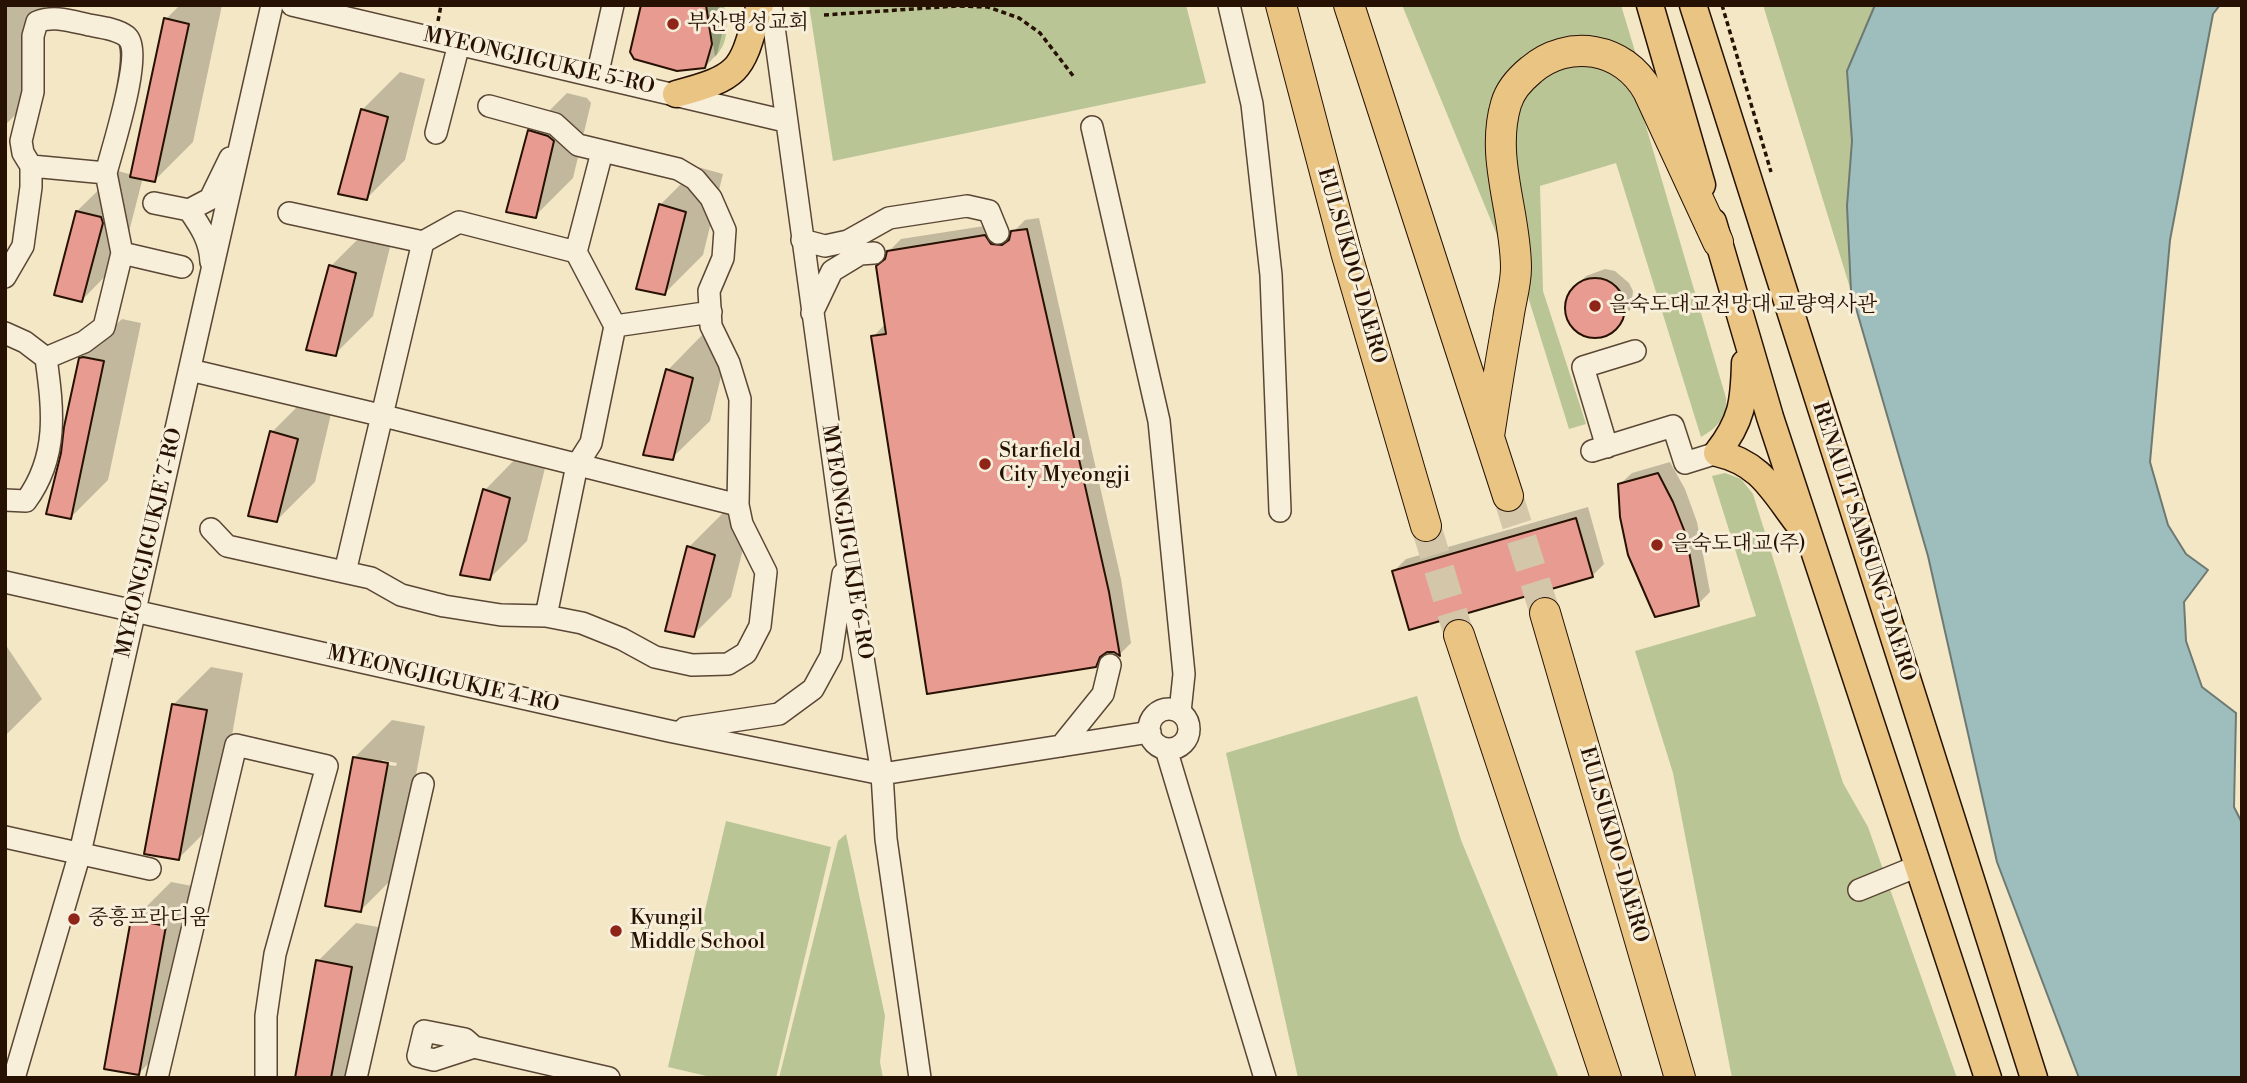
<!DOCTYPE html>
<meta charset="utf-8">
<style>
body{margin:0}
#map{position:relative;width:2247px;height:1083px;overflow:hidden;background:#f3e7c6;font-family:"Libre Bodoni",serif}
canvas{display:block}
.frame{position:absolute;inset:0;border:7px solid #271103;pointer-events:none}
</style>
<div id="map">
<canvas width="2247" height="1083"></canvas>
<div class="frame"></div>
</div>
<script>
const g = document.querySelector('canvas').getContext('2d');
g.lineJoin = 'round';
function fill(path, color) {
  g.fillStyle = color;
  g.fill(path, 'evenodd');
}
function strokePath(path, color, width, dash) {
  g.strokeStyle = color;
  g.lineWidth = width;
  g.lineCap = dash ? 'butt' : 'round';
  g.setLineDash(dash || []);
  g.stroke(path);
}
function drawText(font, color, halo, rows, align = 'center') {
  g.font = font + ' "Libre Bodoni","Noto Serif KR",serif';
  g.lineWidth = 6;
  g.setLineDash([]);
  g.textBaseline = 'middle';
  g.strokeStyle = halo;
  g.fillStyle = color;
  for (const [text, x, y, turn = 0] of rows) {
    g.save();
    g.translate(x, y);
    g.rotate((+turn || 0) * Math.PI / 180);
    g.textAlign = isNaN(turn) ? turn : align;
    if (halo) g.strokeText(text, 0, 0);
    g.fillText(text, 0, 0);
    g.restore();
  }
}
fill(new Path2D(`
 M707,5H724C727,25 730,41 715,57Z
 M809,5H1186L1206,83L833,161Z
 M1402,5H1621L1640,68L1626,57L1519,71L1499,240Z
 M1763,5H1875L1847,71L1852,141L1847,206L1851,291Z
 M1586,58L1633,83L1645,123L1726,398C1727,418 1717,428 1701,437L1616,163L1540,186L1543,291L1586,424L1569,429L1529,300L1519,244L1508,142L1528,82Z
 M1725,473L1741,479L1753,494L1843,783L1868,827L1957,1078H1732L1673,773L1635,651L1756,616L1712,476Z
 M1417,696L1461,840L1559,1078H1298L1226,753Z
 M726,821L831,847L776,1078H715L668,1067Z
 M846,834L885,1016L880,1062L883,1078H779L838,841Z`), '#bac596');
const water = new Path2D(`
 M1875,5H2220L2213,14L2170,240L2150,462L2168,525L2186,554L2208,570L2184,602L2186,641L2202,687L2236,713L2234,807L2242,823V1078H2079L1997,862L1928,556L1851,291L1847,206L1852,141L1847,71Z`);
fill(water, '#9ebebe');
strokePath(water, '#6e7973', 2);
fill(new Path2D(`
 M5,5H46L25,106L5,125Z
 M180,5H222L193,142L155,180L141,177L142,181L122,259L82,300L77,211L118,171L133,175L166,19Z
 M643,5H719L723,30L717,54L705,67Z
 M400,72L425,79L405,160L367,198L362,110Z
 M567,93L587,98L591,103L573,178L535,216L529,131Z
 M698,167L723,174L703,255L665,293L660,205Z
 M1039,218L1121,579L1131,643L1120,654L1109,651L1095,665L873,337L885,324L888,252L901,239L997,224L1003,232L1012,233L1025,220Z
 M369,228L393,235L373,316L335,354L331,266Z
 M1605,269L1615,271L1629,283L1633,291L1631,309L1609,332L1592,337L1583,334L1576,330L1566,312V303L1570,293L1586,276Z
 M122,319L141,323L108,480L70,518L63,453L80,359Z
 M705,332L730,340L710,421L672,458L668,370Z
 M310,394L334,401L315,482L277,520L272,432Z
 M522,452L547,460L527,541L489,579L485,490Z
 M1670,462L1685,489L1697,522L1710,592L1698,604L1656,615L1641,585L1625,535L1619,485L1632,473Z
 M1588,507L1604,564L1592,576L1394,571L1406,559Z
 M727,509L751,517L731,597L693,635L689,547Z
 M5,644L42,699L5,736Z
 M211,667L243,673L217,820L179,858L173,705Z
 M392,720L425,726L398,873L360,911L354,758ZM382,760L397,763L396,766L382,764Z
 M171,882L203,888L177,1035L139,1073L133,920Z
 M356,923L389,929L361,1078H297L318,961Z`), '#0003');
const building = new Path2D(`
 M641,5H706L712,44L705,68L677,71L634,59L630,52Z
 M164,18L189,24L155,182L130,177Z
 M361,109L388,117L367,200L338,194Z
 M528,130L548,136L554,141L536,218L506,212Z
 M659,204L686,212L665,295L636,289Z
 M76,211L101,217L103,223L82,302L54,295Z
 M1027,229L1109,592L1120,656L1114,652H1107L1100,657L1096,667L927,694L871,336L886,334L876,266L885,259L887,251L985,235L991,244L1002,245L1009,240L1011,231Z
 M329,265L356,273L336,356L306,350Z
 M1565 308a30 30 0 1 1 60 0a30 30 0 1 1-60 0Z
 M83,357L104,361L71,519L46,514L61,453L64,427L79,358Z
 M666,369L693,378L673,460L643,455Z
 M270,431L298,439L277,522L248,516Z
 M1658,473L1673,502L1686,535L1699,606L1655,617L1628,555L1620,517L1618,484Z
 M483,489L510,498L490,580L460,575Z
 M1576,518L1593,577L1409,630L1392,571Z
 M687,546L715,555L694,637L665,631Z
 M172,704L207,710L179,860L144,854Z
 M353,757L388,763L361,912L325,906Z
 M131,919L166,926L139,1075L104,1069Z
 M316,960L352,967L331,1078H295Z`);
fill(building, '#e79b91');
strokePath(building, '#271103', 2);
strokePath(new Path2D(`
 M1508,496L1545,613
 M1426,526L1459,635`), '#d4c7a9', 30, [30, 15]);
const minor = new Path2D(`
 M292,5L785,121
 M771,5L846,554L882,774L886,839L920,1078
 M1229,5L1252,104L1271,275L1280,511
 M597,76L613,5
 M1092,127L1159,421L1184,674L1180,712
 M436,133L459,44
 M154,203L189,210L210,199L230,158
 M189,210C201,227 210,241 211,262
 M289,213L423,242L459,222L576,252L615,326L591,443L577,465L546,616
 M802,240L825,246L848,241L889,218L967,206L989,211L998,233
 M576,252L602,152
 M122,253L182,267
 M5,277L23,246L31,187V166L23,153L21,141L33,92V36L37,22C54,15 71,21 89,25C100,27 117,29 126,36C145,50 112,149 106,173L31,166
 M812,313L832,271L860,254L874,253
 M615,326L711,312
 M5,333L25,342L46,358C53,409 59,456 26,501L5,500
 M46,358L84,342L104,327L122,253L106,173
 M190,370L384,416L738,505
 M1607,447L1583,367L1635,351
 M1592,451L1673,426L1685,463L1717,453
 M211,529L227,546L371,578L401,595L444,606L501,615L546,616L582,623L622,639L655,657L692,665L728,664L746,653L760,626L766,572L742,524L738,505L740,399L729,363L711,326L709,291L723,258L725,230L711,198L695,179L678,169L578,145L555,124L489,106
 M345,572L423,242
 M5,582L669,731L882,774L1150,732
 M1149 729a20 20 0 1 1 40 0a20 20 0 1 1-40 0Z
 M685,728L779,714L813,689L831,656L843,574
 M1061,746L1103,694L1110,665
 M1166,749L1265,1078
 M5,837L150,869
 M1859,890L1918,866
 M474,1047L465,1039L424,1031L418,1056L434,1060L474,1047L609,1078
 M14,1078L80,853L272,5
 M157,1078L236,745L327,766L275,954L266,1016V1078
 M356,1078L423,784`);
const major = new Path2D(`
 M1650,5L1702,185
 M1693,5L2034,1078
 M676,94C744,76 741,70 760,5
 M1713,222L1770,417L1988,1078
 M1745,363C1744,402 1742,421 1717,453C1760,463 1772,489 1797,522`);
const highway = new Path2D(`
 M1281,5L1346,252L1426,526
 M1349,5L1508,496
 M1489,436C1495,397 1501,359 1508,320C1510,303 1516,285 1516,268C1516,213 1490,158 1506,104C1510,90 1520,79 1531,70C1568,38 1624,47 1648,91L1718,242
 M1545,613L1680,1078
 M1459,635L1606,1078`);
strokePath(minor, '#5a4634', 24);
strokePath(major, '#271103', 29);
strokePath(highway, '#271103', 32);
strokePath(new Path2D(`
 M1722,5L1771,172
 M824,15L957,6L988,7L1019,18L1040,33L1074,77
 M438,21L441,5`), '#271103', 3.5, [5, 3.5]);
strokePath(minor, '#f7efda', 21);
strokePath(major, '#eac483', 26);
strokePath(highway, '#eac483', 30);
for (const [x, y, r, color] of [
 [673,24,7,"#8f2418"],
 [1595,306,7,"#8f2418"],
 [985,464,7,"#8f2418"],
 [1657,545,7,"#8f2418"],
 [74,919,7,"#8f2418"],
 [616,931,7,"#8f2418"]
]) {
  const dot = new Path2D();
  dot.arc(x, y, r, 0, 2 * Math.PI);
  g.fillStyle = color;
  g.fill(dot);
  strokePath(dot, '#f7efda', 2.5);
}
drawText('21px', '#271103', '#f7efda', [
 ["부산명성교회",687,24],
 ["을숙도대교전망대 교량역사관",1609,306],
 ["Starfield",999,452],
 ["City Myeongji",999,476],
 ["을숙도대교(주)",1671,545],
 ["중흥프라디움",88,919],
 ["Kyungil",630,919],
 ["Middle School",630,943]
], 'left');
drawText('21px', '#271103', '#f7efda', [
 ["MYEONGJIGUKJE 5-RO",539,62,13],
 ["EULSUKDO-DAERO",1351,266,74],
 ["MYEONGJIGUKJE 6-RO",846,542,81],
 ["RENAULT SAMSUNG-DAERO",1863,542,72],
 ["MYEONGJIGUKJE 7-RO",150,543,-77],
 ["MYEONGJIGUKJE 4-RO",443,680,13],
 ["EULSUKDO-DAERO",1613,845,74]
]);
</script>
